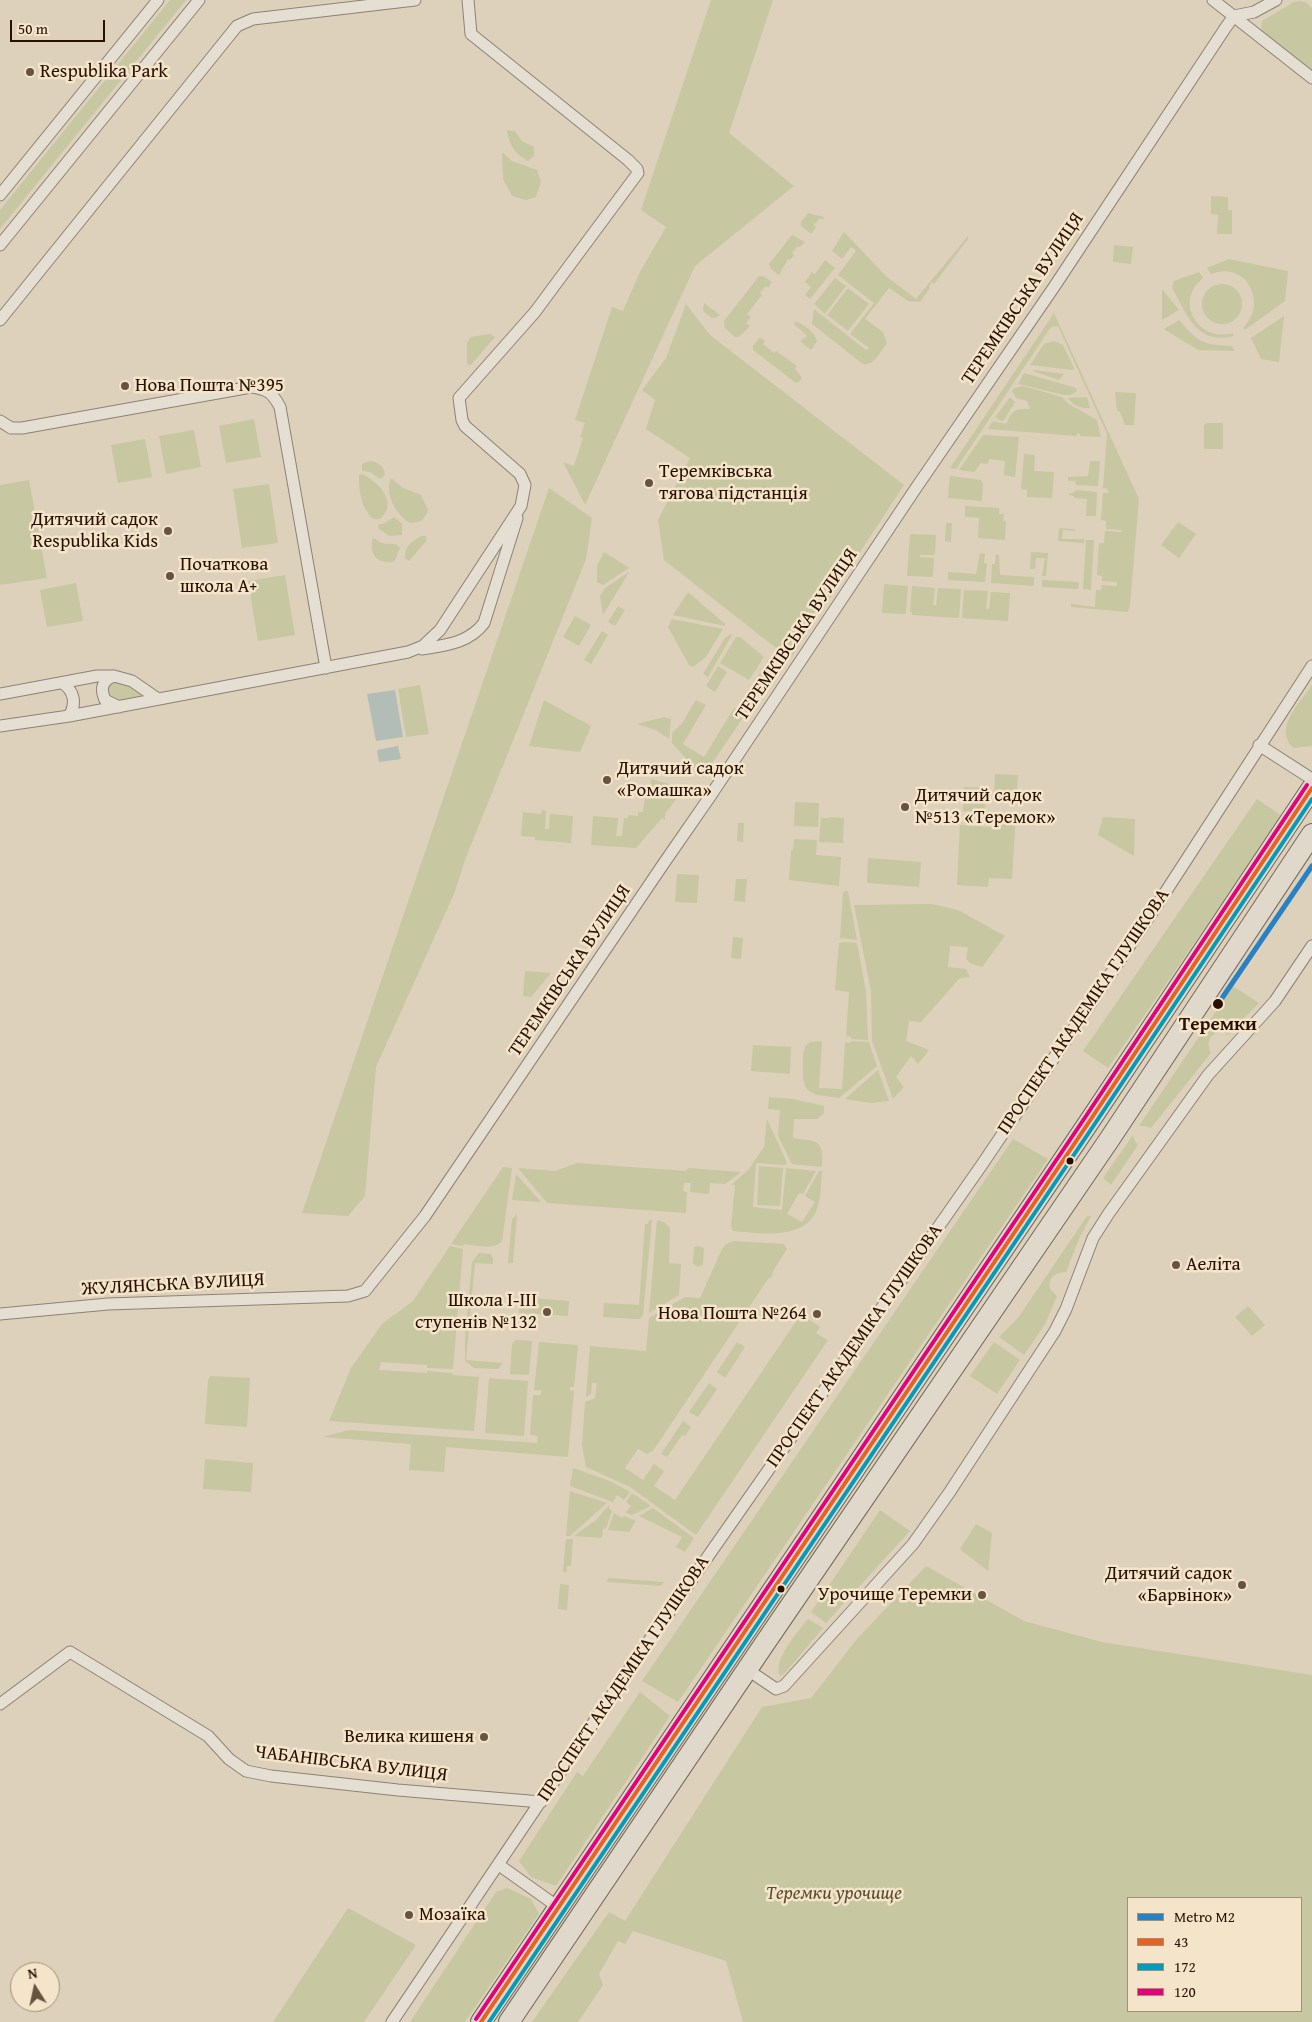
<!DOCTYPE html>
<meta charset="utf-8">
<style>
body{margin:0}
#map{position:relative;width:1312px;height:2022px;overflow:hidden;background:#ded1bb;font-family:"Gentium Book Plus",serif}
canvas{display:block}
.legend{position:absolute;left:1127px;top:1897px;width:175px;height:115px;box-sizing:border-box;background:#f3e4ca;border:1px solid #a28f79;margin:0;padding:6px 9px;list-style:none;font-size:15px;color:#290f00}
.legend li{display:flex;align-items:center;gap:10px;height:25px}
.legend b{width:25px;border:1px solid #a28f79}
.north{position:absolute;left:10px;top:1962px;width:50px;height:50px;box-sizing:border-box;background:#f3e4ca;border:1px solid #a28f79;border-radius:50%;rotate:350deg;font-size:14px;font-weight:700;line-height:20px;text-align:center;color:#290f00}
.north::after{content:'';display:block;margin:auto;width:18px;height:22px;background:#685341;clip-path:polygon(50% 0,100% 100%,50% 72%,0 100%)}
.scale{position:absolute;left:10px;top:20px;width:95px;height:22px;box-sizing:border-box;border:2px solid #290f00;border-top:0;padding-left:6px;font-size:15px;line-height:18px;white-space:nowrap;color:#290f00;-webkit-text-stroke:4px #f3e4ca;paint-order:stroke}
</style>
<div id="map">
<canvas width="1312" height="2022"></canvas>
<ul class="legend">
<li><b style="height:6px;background:#2782c5"></b>Metro M2</li>
<li><b style="height:6px;background:#e86120"></b>43</li>
<li><b style="height:6px;background:#049ab9"></b>172</li>
<li><b style="height:6px;background:#e5007d"></b>120</li>
</ul>
<div class="north">N</div>
<div class="scale">50 m</div>
</div>
<script>
const g = document.querySelector('canvas').getContext('2d');
g.lineJoin = 'round';
function fill(path, color) {
  g.fillStyle = color;
  g.fill(path, 'evenodd');
}
function strokePath(path, color, width, dash) {
  g.strokeStyle = color;
  g.lineWidth = width;
  g.lineCap = dash ? 'butt' : 'round';
  g.setLineDash(dash || []);
  g.stroke(path);
}
function drawText(font, color, halo, rows, align = 'center') {
  g.font = font + ' "Gentium Book Plus",serif';
  g.lineWidth = 5;
  g.setLineDash([]);
  g.textBaseline = 'middle';
  g.strokeStyle = halo;
  g.fillStyle = color;
  for (const [text, x, y, turn = 0] of rows) {
    g.save();
    g.translate(x, y);
    g.rotate((+turn || 0) * Math.PI / 180);
    g.textAlign = isNaN(turn) ? turn : align;
    if (halo) g.strokeText(text, 0, 0);
    g.fillText(text, 0, 0);
    g.restore();
  }
}
fill(new Path2D(`
 M170,0H186L0,229V210Z
 M711,0H773L729,133L794,186L695,266L585,505L563,462L574,466L583,438L580,437L585,423L575,420L612,307L623,311L640,272L666,227L641,210Z
 M1300,1L1307,3L1312,8V73L1261,31L1262,21L1294,2Z
 M507,130L515,131L522,141L534,147V156L528,161C514,153 509,145 507,130Z
 M502,152L512,161L537,170L541,182L536,197L526,200L512,196L503,179Z
 M1211,196L1228,197V210H1232V234H1217L1218,215L1211,214Z
 M808,213L824,217L823,220L820,218L814,225L816,227L811,234L801,226V222Z
 M844,232L886,276L916,299L968,236V239L934,284L932,282L929,287L930,288L920,302L908,301L889,288L865,319L883,332L887,343C881,351 874,366 863,364L812,324L814,309L866,350L869,348L850,334L874,303L838,275L856,251L851,247L842,259L832,251Z
 M792,235L805,242L800,247L798,246L792,253L794,255L790,260L788,259L779,275L771,269L769,264Z
 M1114,245L1133,247L1131,264L1113,262Z
 M1229,259L1288,271L1285,301L1245,330L1243,328C1269,303 1246,260 1211,274L1207,268Z
 M825,260L835,268L810,299L805,295L811,287L805,282L812,272L815,274Z
 M1199,272L1203,278C1173,302 1199,343 1233,333L1234,336C1196,345 1188,316 1172,288L1174,281Z
 M759,276H763L772,282L768,288L766,286L760,293L762,295L747,314L751,317L746,323L750,326L739,337H735L725,328L724,321Z
 M835,278L846,286L825,314L814,304Z
 M1202 304a20 20 0 1 1 40 0a20 20 0 1 1-40 0Z
 M848,288L869,304L848,331L827,315Z
 M1162,289L1179,310L1162,320Z
 M704,303L720,315L715,318H712L703,311Z
 M686,304L710,335L904,485L790,659L664,560L658,520L690,458L646,429L655,400L642,390L666,358Z
 M1054,313L1139,499L1130,605L1128,612L1071,607V604L1095,607L1096,590H1101L1102,585L1117,586V582L1102,581V576L1097,575L1099,543H1104L1105,531L1121,532L1122,530L1106,529V521L1101,520L1103,493H1108V489L1103,488L1107,434L1058,326L1051,327L956,469L950,468Z
 M1284,316L1279,362L1261,359L1251,338Z
 M1179,320C1198,342 1203,345 1231,346L1235,351L1198,350L1164,329Z
 M795,322C804,323 815,333 817,341L811,350L800,341L807,336L794,324Z
 M490,334L495,337L470,366L467,363V343L471,337Z
 M760,337L765,341L763,344L774,353L776,351L797,366L795,369L802,378L800,381L796,383L753,350V346Z
 M1054,341L1063,345L1074,368L1073,370L1030,365L1044,344Z
 M1034,370L1064,374L1059,380L1033,371Z
 M1024,373L1076,388L1077,391L1071,395H1064L1018,384Z
 M1023,386L1062,397L1069,404L1097,420L1101,437L1080,436V434L1077,433V436L988,429L993,421L1006,424C1014,409 1013,409 1030,409L1027,401L1016,398L1012,391L1014,388Z
 M1115,392L1136,393L1134,425H1125L1120,412L1117,411Z
 M1010,397L1015,402L1004,420L1001,421L995,417Z
 M1087,397L1090,408C1082,409 1072,405 1068,398Z
 M254,419L261,457L226,463L219,426Z
 M1207,423H1223V449H1204V425Z
 M194,430L201,467L166,474L159,436Z
 M983,435L1019,437L1015,477L1004,475L1005,461L989,459L988,464L981,463L974,472L959,470Z
 M145,439L152,477L118,483L111,445Z
 M1024,454L1035,455L1034,471L1054,472L1052,498L1027,497V490L1021,489Z
 M370,461C378,462 385,466 385,475L380,479L370,472L362,471V464Z
 M1090,461H1100L1098,486L1076,485L1075,481H1068V477L1088,476Z
 M362,474C379,482 399,503 380,519H373C362,509 359,493 359,479V475Z
 M950,476L981,480L983,484L982,501L948,498Z
 M391,478L403,488L421,495L428,510C425,519 420,523 410,523C396,515 384,493 391,478Z
 M29,480L47,578L0,585V485Z
 M269,484L278,543L242,548L233,489Z
 M549,488L592,518L586,559L465,860L454,894L376,1067L365,1196L348,1216L302,1213Z
 M1076,490L1097,492L1096,516H1086L1087,499L1074,498V496L1069,495V493H1073Z
 M965,506L999,508V514H1004L1003,521H1006L1005,540L978,538L979,518L965,517Z
 M394,517L402,524V535L389,536L378,528L379,524H383Z
 M1178,522L1196,534L1179,558L1161,545Z
 M946,523H952L951,542L945,541Z
 M1059,528L1075,529V531L1063,530L1062,539H1084V543L1058,541Z
 M910,534L936,535L935,555H920V557L934,558L933,577L907,576Z
 M421,536H426L427,540L409,561L405,558C405,546 411,542 421,536Z
 M373,538C376,539 378,540 380,542C388,547 394,540 400,548L394,562C378,564 368,555 373,538Z
 M1086,540H1094L1091,590L1083,589Z
 M604,552L629,568L603,585L597,582V566Z
 M1031,552L1048,553L1046,576H1042L1045,558H1036L1035,569H1030Z
 M980,553L985,554L984,563L987,564L985,582L948,580V572L976,574Z
 M996,554L999,555L1000,575L1034,577V586L991,583L992,564H995Z
 M629,572L603,615L600,596L605,588Z
 M285,575L295,635L258,641L248,581Z
 M1042,580L1079,582L1078,589L1042,587Z
 M76,583L83,621L47,627L40,590Z
 M884,584L908,586L906,611L905,614L882,613Z
 M912,586L935,588L933,605H936L938,588L961,589L959,618L912,615V612H910Z
 M964,590L988,591L986,609H989L991,592L1010,593L1008,621L962,618Z
 M688,592L725,624V626L673,615Z
 M618,606L625,610L615,626L608,622Z
 M575,616L591,625L579,646L563,637Z
 M672,619L723,629L705,658L693,667L689,665L668,627Z
 M602,631L608,635L591,664L584,660Z
 M733,633L708,677L703,674L725,638Z
 M736,637H740L764,657L749,680L720,663Z
 M768,660L775,670L703,777L672,743V733L680,725H681L696,700L706,705L683,744L704,757L734,708L737,709Z
 M718,666L727,672L715,692L706,686Z
 M117,680L123,681L145,695C133,697 119,703 108,697L106,687Z
 M420,685L429,734L406,737L398,689Z
 M1312,685V746L1293,748C1273,728 1300,703 1312,685Z
 M544,700L591,726L580,752L529,746Z
 M664,717L671,719L669,739L656,730L637,724Z
 M995,774L1018,775L1016,800L994,798Z
 M651,779L684,788L665,814V820L662,818L636,848L591,845L593,816L618,818L616,836H622L624,818H628V815L638,816V812H643L645,796L641,795V790H650Z
 M964,787L986,788L985,812L963,811Z
 M1257,799L1282,816L1108,1068L1083,1051Z
 M795,802L819,803L818,827L794,826Z
 M542,810L546,811L545,829H549L550,814L573,816L571,843L535,840V837L521,836L523,812L541,814Z
 M993,813L1016,814L1012,879L989,878L988,887L957,885L960,825L992,827Z
 M830,817L844,818L843,843L819,842L821,818H830Z
 M1103,817L1135,819L1134,856L1098,835Z
 M738,823H744L743,842L737,841Z
 M794,839L817,840L816,855L841,857L839,886L789,880L791,851L793,850Z
 M868,858L921,862L919,887L867,883Z
 M677,874L699,875L697,903L675,902Z
 M736,879H747L745,902L734,901Z
 M848,891L857,940L840,938L843,892Z
 M932,904L958,910L1005,936L982,967L970,963L966,959L968,947L950,946L948,967L966,969L970,977L960,978L921,1022L909,1021L906,1041L929,1050L918,1064L911,1056L896,1077L904,1087L893,1099L872,1041L871,991L854,905Z
 M733,937L743,938L741,959L731,958Z
 M844,942L857,943L866,992L868,1040L851,1039V1037L846,1036L849,992L835,990L839,943Z
 M525,971L551,973L531,997L523,996Z
 M1233,986L1259,1003L1228,1035L1222,1031C1209,1034 1206,1042 1211,1053L1151,1128L1144,1126H1139Z
 M822,1041L819,1088L842,1089L845,1042L850,1043L851,1041L869,1042L877,1066L839,1098C811,1094 801,1096 803,1064C803,1055 802,1048 810,1042Z
 M753,1045L791,1047L790,1074L751,1071Z
 M878,1070L889,1101L871,1103L845,1099Z
 M769,1097L793,1099L824,1106V1113L817,1119H794L793,1138C818,1142 824,1139 822,1167L792,1164L778,1136L780,1110L768,1109Z
 M767,1119L787,1163L785,1165L756,1163L753,1207L782,1210L786,1168L816,1171L803,1194L799,1193L787,1214L802,1222L815,1202L805,1196L819,1171H822C821,1182 821,1195 818,1206C808,1242 759,1233 733,1231L731,1226L735,1185H731L749,1169L764,1147Z
 M1133,1135L1134,1140L1138,1145L1111,1185L1103,1178Z
 M1013,1139L1048,1159L678,1702L642,1681Z
 M577,1163L686,1171L688,1168L741,1172L725,1184L710,1183L709,1194L690,1192L691,1183H684L683,1191L687,1192L686,1213L547,1203L518,1168L555,1171Z
 M759,1166L783,1168L780,1206L757,1205Z
 M503,1167L512,1168L502,1241C494,1251 475,1245 464,1244L463,1246L451,1244Z
 M516,1174L541,1202L512,1200Z
 M517,1214L513,1263H508L512,1219Z
 M1087,1216H1091L1079,1239L1066,1272C1055,1272 1048,1278 1050,1289L1057,1296L1045,1324L1024,1355L999,1337L1018,1318Z
 M649,1220H652L643,1315L640,1319H635L603,1317L604,1303L639,1305L645,1224H648Z
 M657,1220L664,1222L670,1228L669,1263L681,1264L679,1295L649,1313Z
 M734,1241L784,1244L787,1249L773,1271L772,1276L768,1279L653,1451L647,1454L638,1449L625,1468L643,1480L654,1464L664,1471L654,1486L675,1500L801,1314L820,1327L816,1333L828,1340L696,1535L630,1487L586,1467L582,1445L585,1402L595,1398L597,1383H592L591,1394L586,1397L590,1346L646,1351L649,1318L685,1297L700,1298L722,1249L726,1244Z
 M450,1246L463,1249L453,1369L427,1368V1365L381,1362L379,1370L427,1373V1371L452,1373L453,1375L479,1377L474,1431L329,1421L351,1368L382,1324L413,1301Z
 M698,1246L704,1248L703,1265L698,1267L693,1264L694,1247Z
 M479,1253L491,1254L493,1259V1264L475,1263L466,1360L503,1363L498,1369L474,1368L465,1361V1337L472,1262Z
 M520,1297L569,1301L568,1316L519,1313Z
 M1248,1306L1265,1325L1252,1336L1235,1317Z
 M516,1340L532,1341L529,1375L510,1374L512,1344Z
 M539,1342L578,1345L574,1387H570V1390L574,1391L568,1457L446,1447L444,1472L409,1470L411,1444L323,1437L349,1430L537,1443L538,1436L530,1435L533,1395H541V1390H534Z
 M737,1342L745,1347L725,1378L717,1372Z
 M994,1342L1020,1360L997,1394L970,1376Z
 M210,1376L250,1378L247,1427L205,1424L208,1380Z
 M489,1378L528,1381L524,1436L485,1433Z
 M709,1383L717,1389L698,1417L689,1412Z
 M683,1421L691,1427L685,1436L682,1435L667,1457L661,1454Z
 M205,1459L253,1463L251,1492L203,1489Z
 M573,1468L610,1481L630,1492L624,1500L617,1495L613,1502L570,1486Z
 M570,1491L607,1503L570,1536H566Z
 M632,1493L651,1506L632,1515L626,1513L631,1506L626,1502Z
 M609,1505V1508L612,1511L606,1528L603,1529L602,1538L574,1536L596,1520Z
 M653,1508L694,1538L685,1552L676,1547L682,1537L639,1516Z
 M880,1510L910,1531L826,1623L811,1612Z
 M614,1513L622,1518L624,1516L636,1521L629,1532L608,1530Z
 M976,1524L992,1533L988,1571L960,1549Z
 M566,1539H573L571,1566H567V1572H563Z
 M926,1566L1024,1621L1102,1642L1312,1675V2022H743L726,1961L633,1931L625,1944L618,1941L599,1974L603,1985L578,2022H532L609,1912L625,1921L762,1707L811,1698L857,1639ZM1301,1898V2011H1128V1898Z
 M608,1578L664,1582L661,1586L607,1582Z
 M560,1584L569,1585L567,1610L558,1609Z
 M808,1619L823,1628L784,1674L780,1676C772,1660 798,1632 808,1619Z
 M640,1692L670,1716L556,1886L531,1877L519,1861L577,1772L583,1776Z
 M507,1888L531,1899L539,1914L465,2022H410L496,1892Z
 M348,1908L416,1945L364,2022H273Z`), '#c7c7a1');
fill(new Path2D(`
 M395,690L403,737L376,741L367,694Z
 M398,746L401,759L379,762L377,750Z`), '#b2bdb8');
const street = new Path2D(`
 M1213,0L1312,78
 M0,195L158,0
 M0,245L199,0
 M0,320L237,26L253,19L415,0
 M0,421L11,428H22L251,387C267,389 272,392 280,407L326,668
 M422,649C446,645 469,643 484,623L517,518
 M114,676C102,680 100,689 105,700L119,707
 M62,683C74,690 77,704 69,716
 M0,694L97,676H114L132,681L158,699
 M0,726L69,716L408,652L423,646L440,630L521,506L525,485L520,474L465,426L462,420L459,398L535,312L638,173L637,169L628,160L471,34L468,0
 M1259,745L1312,779
 M0,1314L108,1304L348,1296L365,1291L425,1216L664,863L709,798L916,488L1054,287L1226,27L1234,16L1254,12L1276,0
 M748,1670L776,1689L784,1686L913,1544L949,1493L1055,1331L1066,1309L1093,1238L1109,1213L1208,1075L1275,1001L1312,946
 M0,1704L70,1652L208,1736L229,1759L246,1771L271,1776L398,1790L541,1802
 M499,1865L558,1907
 M392,2022L639,1655L981,1166L1159,902L1312,666`);
const highway = new Path2D(`
 M481,2022L1087,1125L1312,788
 M509,2022L765,1643L1109,1140L1312,834`);
strokePath(street, '#8d8274', 13);
strokePath(highway, '#73685b', 22);
strokePath(street, '#e5ded3', 11);
strokePath(highway, '#e0d8cb', 20);
strokePath(new Path2D(`
 M481,2022L1087,1125L1312,788`), '#e86120', 4);
strokePath(new Path2D(`
 M489,2022L1092,1128L1312,799`), '#049ab9', 4);
strokePath(new Path2D(`
 M476,2019L1082,1122L1307,785`), '#e5007d', 4);
strokePath(new Path2D(`
 M1218,1004L1312,866`), '#2782c5', 5);
for (const [x, y, r, color] of [
 [30,72,5,"#685341"],
 [125,386,5,"#685341"],
 [649,483,5,"#685341"],
 [168,531,5,"#685341"],
 [170,576,5,"#685341"],
 [607,780,5,"#685341"],
 [905,807,5,"#685341"],
 [1218,1004,6,"#290f00"],
 [1070,1161,4.5,"#290f00"],
 [1176,1265,5,"#685341"],
 [547,1312,5,"#685341"],
 [817,1314,5,"#685341"],
 [1242,1585,5,"#685341"],
 [781,1589,4.5,"#290f00"],
 [982,1595,5,"#685341"],
 [484,1737,5,"#685341"],
 [409,1915,5,"#685341"]
]) {
  const dot = new Path2D();
  dot.arc(x, y, r, 0, 2 * Math.PI);
  g.fillStyle = color;
  g.fill(dot);
  strokePath(dot, '#f3e4ca', 2);
}
drawText('19px', '#290f00', '#f3e4ca', [
 ["Respublika Park",40,72],
 ["Нова Пошта №395",135,386],
 ["Теремківська",659,472],
 ["тягова підстанція",659,494],
 ["Дитячий садок",158,520,"right"],
 ["Respublika Kids",158,542,"right"],
 ["Початкова",180,565],
 ["школа А+",180,587],
 ["Дитячий садок",617,769],
 ["«Ромашка»",617,791],
 ["Дитячий садок",915,796],
 ["№513 «Теремок»",915,818],
 ["Аеліта",1186,1265],
 ["Школа І-ІІІ",537,1301,"right"],
 ["ступенів №132",537,1323,"right"],
 ["Нова Пошта №264",807,1314,"right"],
 ["Дитячий садок",1232,1574,"right"],
 ["«Барвінок»",1232,1596,"right"],
 ["Урочище Теремки",972,1595,"right"],
 ["Велика кишеня",474,1737,"right"],
 ["Мозаїка",419,1915]
], 'left');
drawText('19px', '#290f00', '#f3e4ca', [
 ["ТЕРЕМКІВСЬКА ВУЛИЦЯ",1023,299,-56],
 ["ТЕРЕМКІВСЬКА ВУЛИЦЯ",797,635,-56],
 ["ТЕРЕМКІВСЬКА ВУЛИЦЯ",570,971,-56],
 ["ПРОСПЕКТ АКАДЕМІКА ГЛУШКОВА",1084,1012,-56],
 ["ЖУЛЯНСЬКА ВУЛИЦЯ",173,1285,-3],
 ["ПРОСПЕКТ АКАДЕМІКА ГЛУШКОВА",855,1346,-55],
 ["ПРОСПЕКТ АКАДЕМІКА ГЛУШКОВА",624,1679,-56],
 ["ЧАБАНІВСЬКА ВУЛИЦЯ",351,1764,7]
]);
drawText('bold 19px', '#290f00', '#f3e4ca', [
 ["Теремки",1218,1025]
]);
drawText('italic 19px', '#5a4c31', '#f3e4ca', [
 ["Теремки урочище",834,1894]
]);
</script>
